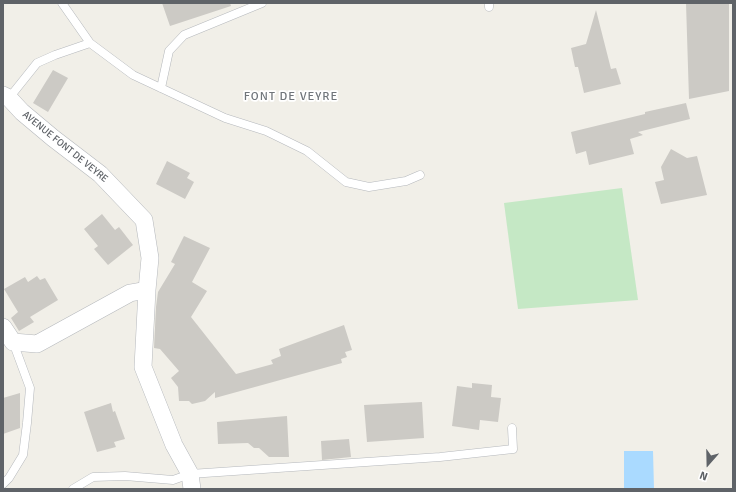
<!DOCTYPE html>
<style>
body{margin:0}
#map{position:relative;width:736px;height:492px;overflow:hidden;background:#f1efe8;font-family:Signika,sans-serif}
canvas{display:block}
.frame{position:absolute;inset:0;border:4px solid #5f6368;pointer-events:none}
.north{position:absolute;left:688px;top:444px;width:40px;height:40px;-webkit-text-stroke:3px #fff;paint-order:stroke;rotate:200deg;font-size:11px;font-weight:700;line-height:16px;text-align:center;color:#5f6368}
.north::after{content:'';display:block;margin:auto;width:14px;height:18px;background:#5f6368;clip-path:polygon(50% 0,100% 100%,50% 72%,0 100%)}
</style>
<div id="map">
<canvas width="736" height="492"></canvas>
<div class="frame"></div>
<div class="north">N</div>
</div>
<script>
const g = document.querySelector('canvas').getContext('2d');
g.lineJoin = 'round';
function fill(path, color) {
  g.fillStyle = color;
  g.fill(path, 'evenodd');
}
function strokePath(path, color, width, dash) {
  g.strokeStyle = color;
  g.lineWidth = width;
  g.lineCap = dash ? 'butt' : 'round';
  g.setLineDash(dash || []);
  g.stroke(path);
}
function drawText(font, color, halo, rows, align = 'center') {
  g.font = font + ' Signika,sans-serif';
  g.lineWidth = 3.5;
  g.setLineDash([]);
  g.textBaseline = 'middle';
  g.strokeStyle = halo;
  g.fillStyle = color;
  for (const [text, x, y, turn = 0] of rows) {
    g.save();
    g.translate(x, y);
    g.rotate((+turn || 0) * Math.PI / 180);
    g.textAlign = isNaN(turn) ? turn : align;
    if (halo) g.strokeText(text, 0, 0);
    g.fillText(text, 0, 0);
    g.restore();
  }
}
fill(new Path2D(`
 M622,188L638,300L518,309L504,203Z`), '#c5e8c5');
fill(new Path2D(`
 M624,451H653L654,489H624Z`), '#aadaff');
fill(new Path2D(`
 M162,3H230L231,6L170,26Z
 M686,3H729V91L689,99Z
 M596,10L611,69L616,68L621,84L584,93L578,67H575L571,48L586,44Z
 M53,70L68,78L48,112L33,103Z
 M686,103L690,119L638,132L643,135L630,139L634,154L589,165L586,151L576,154L571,132L645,114V112Z
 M671,149L687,158L697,156L707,195L661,204L655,182L664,180L661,167Z
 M167,161L190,173L187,178L194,182L185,199L156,184Z
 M102,214L115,230L119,227L133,245L108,265L94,249L98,246L84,229Z
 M184,236L210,248L192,282L207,291L191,317L236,374L273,364L271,360L281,356L279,349L344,325L352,350L345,352L347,357L341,359L342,363L215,398V392L205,401L192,404L189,401H179L178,387L171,378L179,371L160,349L154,348L156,307L158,292L175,264L171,262Z
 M37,276L40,280L45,278L58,300L30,317L34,322L19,331L11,318L18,312L4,289L25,277L28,282Z
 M472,383L492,385L491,397L501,398L498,422L480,420L479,430L452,426L457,386L472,388Z
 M20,393V428L3,434V398Z
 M422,402L424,438L367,442L364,405Z
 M111,403L113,412L115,411L125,439L114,442L116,447L97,452L84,412Z
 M287,416L289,457H269L259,448H254L248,443L218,444L217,422Z
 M349,439L351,457L322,460L321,441Z`), '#cccac5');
const service = new Path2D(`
 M62,3L90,43L133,75L225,118L266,131L307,151L346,182L369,187L406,181L420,175
 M489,3V7
 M161,88L169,51L184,35L262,3
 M9,98L37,63L55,55L90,43
 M3,484L9,478L23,455L27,423L30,388L13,342
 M73,489L93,477L125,476L173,480L190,474L440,457L513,449L512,428`);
const minor = new Path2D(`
 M3,95L9,98L22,112L53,138L100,174L144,220L150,258L147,290
 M3,327L13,342L37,344L130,293L147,290L143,367L174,445L190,474L192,489`);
strokePath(service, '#b5b8bc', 9);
strokePath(minor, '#b5b8bc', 18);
strokePath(service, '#fff', 8);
strokePath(minor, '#fff', 17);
drawText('10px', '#5f6368', '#fff', [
 ["AVENUE FONT DE VEYRE",65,147,39]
]);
g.letterSpacing = '1px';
drawText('12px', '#70757a', '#fff', [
 ["FONT DE VEYRE",291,97]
]);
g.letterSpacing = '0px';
</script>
